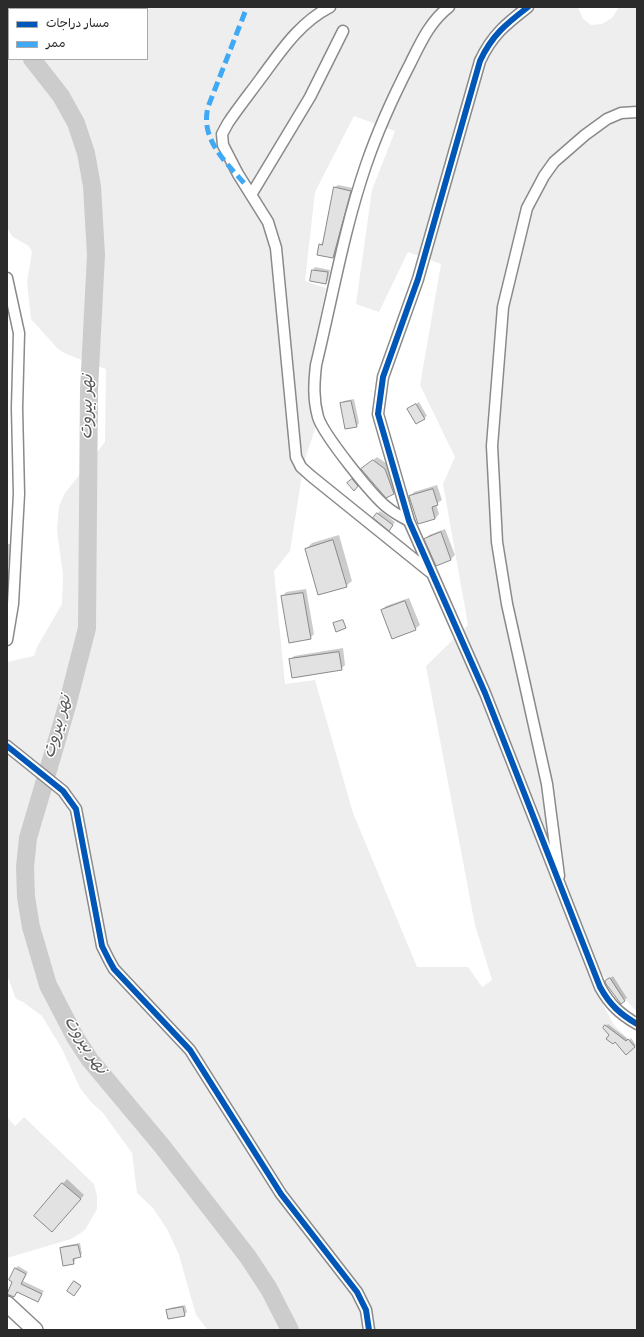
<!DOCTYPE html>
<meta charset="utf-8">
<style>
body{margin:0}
#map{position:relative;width:644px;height:1337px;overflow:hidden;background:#fff;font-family:"Indie Flower","Playpen Sans Arabic",sans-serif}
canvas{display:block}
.frame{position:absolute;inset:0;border:8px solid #2b2b2b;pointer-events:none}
.legend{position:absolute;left:8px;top:8px;width:140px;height:52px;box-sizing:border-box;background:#fff;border:1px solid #aaa;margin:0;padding:5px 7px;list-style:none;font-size:12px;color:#2b2b2b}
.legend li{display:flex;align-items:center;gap:8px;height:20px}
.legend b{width:20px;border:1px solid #aaa}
</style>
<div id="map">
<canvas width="644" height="1337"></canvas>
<div class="frame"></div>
<ul class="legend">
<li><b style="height:5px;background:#0057b8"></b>مسار دراجات</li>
<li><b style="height:5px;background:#3fa9f5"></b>ممر</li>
</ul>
</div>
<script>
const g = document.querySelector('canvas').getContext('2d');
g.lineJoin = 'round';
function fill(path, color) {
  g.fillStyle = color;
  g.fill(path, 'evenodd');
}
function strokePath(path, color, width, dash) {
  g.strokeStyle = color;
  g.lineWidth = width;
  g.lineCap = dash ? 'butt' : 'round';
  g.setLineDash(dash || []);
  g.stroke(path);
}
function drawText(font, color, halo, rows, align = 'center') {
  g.font = font + ' "Indie Flower","Playpen Sans Arabic",sans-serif';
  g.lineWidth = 3;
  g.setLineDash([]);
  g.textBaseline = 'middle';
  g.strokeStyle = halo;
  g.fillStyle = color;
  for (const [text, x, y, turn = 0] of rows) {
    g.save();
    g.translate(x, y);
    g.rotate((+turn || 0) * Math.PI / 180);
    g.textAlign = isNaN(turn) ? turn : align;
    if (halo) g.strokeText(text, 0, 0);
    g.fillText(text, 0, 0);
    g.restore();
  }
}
fill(new Path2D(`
 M7,7H578L583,19L591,25L602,24L612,18L619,7H637V1012L598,970L589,978L614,1025L637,1047V1330H208L196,1315L179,1255L167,1229L153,1208L137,1193L132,1153L103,1113L91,1102L80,1088L62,1049L42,1016L23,1002L16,999L7,975V662L34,656L37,647L62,604L63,575L57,531L59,506L65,493L105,442L106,369L66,354L58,349L31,319L27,282L32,252L29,246L13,237L7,228ZM9,9H147V59H9ZM354,116L395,131L372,190L356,304L379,312L408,252L441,264L420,385L455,457L443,484L468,625L426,666L475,925L492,980L482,987L468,967H417L353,813L315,680L285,684L274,571L290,551L304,462L320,414L309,375L326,288L305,281L315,192Z
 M7,1117L15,1126L24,1117L94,1184L97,1196V1209L85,1230L71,1239L7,1258Z`), '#eee');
fill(new Path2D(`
 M338,185L353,188L336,255L333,257L320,245L323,242L335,187Z
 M315,267L330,270L328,280L326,283L311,280L313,270Z
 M354,399L359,423L356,426L341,404L344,401Z
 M419,402L427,416L424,418L409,409Z
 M377,457L389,465L398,489L387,497L367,465Z
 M354,479L359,485L354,489L349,483Z
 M437,485L442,500L436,504L439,514L435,519L410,496L414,492Z
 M380,511L395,522L391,527L374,518Z
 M445,529L455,555L451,559L436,565L425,539L429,535Z
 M339,535L352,581L346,586L306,549L312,543Z
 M7,544H11L8,569H9L7,607Z
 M306,589L314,634L310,638L282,597L286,592Z
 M409,598L420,625L415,629L382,610L386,606Z
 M343,648L345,665L341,669L290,660L294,656Z
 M613,976L627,998L621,1003L609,979Z
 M608,1024L629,1040L631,1038L636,1045L626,1054L604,1028Z
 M67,1179L84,1195L56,1227L35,1216Z
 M80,1243L82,1254L75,1257V1261L73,1263L61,1249L63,1246Z
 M18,1266L28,1272L23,1281L44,1291L38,1300L18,1291L14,1296V1281L15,1269Z
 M75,1281L81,1285L74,1295L68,1290Z
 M185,1305L187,1312L184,1315L167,1310L170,1308Z`), '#0003');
strokePath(new Path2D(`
 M7,27L9,31
 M32,59L61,96L76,123L86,153L92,186L96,255L89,390L87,628L67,706L28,838L25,867L26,897L31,927L48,985L75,1037L90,1060L162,1146L248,1257L269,1289L290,1330`), '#ccc', 18);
const building = new Path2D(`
 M334,187L351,191L333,258L317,255L319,244L322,245Z
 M312,270L328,272L326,284L310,281Z
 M351,401L357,427L345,429L340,403Z
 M416,404L425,419L416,424L407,409Z
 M373,460L385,469L394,494L386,498L361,469Z
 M352,479L358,486L354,491L347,483Z
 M433,489L438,505L432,507L435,519L418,524L409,496Z
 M377,513L393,525L389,531L373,518Z
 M441,532L451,560L436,566L424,539Z
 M333,540L347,587L318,595L305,549Z
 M303,593L311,639L289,643L281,596Z
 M405,601L416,630L392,639L381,610Z
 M343,620L346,628L336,632L333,623Z
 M339,652L342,670L292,678L289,659Z
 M610,978L625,1001L621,1004L606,984L605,981Z
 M605,1025L626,1041L628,1039L635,1047L626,1055L615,1042L613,1044L606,1039L609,1035L603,1028Z
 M62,1183L81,1199L52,1232L34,1216Z
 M78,1245L81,1257L73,1259L74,1264L63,1266L60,1248Z
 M15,1268L26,1274L21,1284L42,1294L38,1302L17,1292L14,1297L7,1294L12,1282L9,1280Z
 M74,1281L81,1286L74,1296L67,1291Z
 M183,1307L185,1316L168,1319L166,1310Z`);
fill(building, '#e2e2e2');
strokePath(building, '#8a8a8a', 1);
const street = new Path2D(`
 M330,7C299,23 281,51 261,78C250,93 238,108 228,123L222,134L223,145L238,174L268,222L276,248L296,457L301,467L311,476L430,572
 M528,7C506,24 492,35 480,61L418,279L383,377L378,414L409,521L485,693L600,987C610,1005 620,1014 637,1024
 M251,195L310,97L343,31
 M7,278L19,333L17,408L19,494L13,604L7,640
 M409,521C402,517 394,513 388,508C373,497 323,434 318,417C313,399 314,383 316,365C332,299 344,229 366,165C378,130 393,97 410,64C420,44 430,21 449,7
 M7,746L63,791L76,809L102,946L109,960L114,969L190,1050L281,1194L357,1292L366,1310L369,1330
 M559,876L547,784L507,604L497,542L492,446L503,307L527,208L544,176L554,162L585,135L607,119L621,113L637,112`);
const secondary = new Path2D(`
 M7,1304L35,1330`);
strokePath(street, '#8a8a8a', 13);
strokePath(secondary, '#8a8a8a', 18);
strokePath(street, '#fff', 10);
strokePath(secondary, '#fff', 15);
strokePath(new Path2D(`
 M244,183C225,161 200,139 208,107L247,7`), '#3fa9f5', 5, [10, 5]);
strokePath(new Path2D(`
 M528,7C506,24 492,35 480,61L418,279L383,377L378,414L409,521L485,693L600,987C610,1005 620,1014 637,1024
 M7,746L63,791L76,809L102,946L109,960L114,969L190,1050L281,1194L357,1292L366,1310L369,1330`), '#0057b8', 6);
drawText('italic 17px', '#5c5c5c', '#fff', [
 ["نهر بيروت",89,407,-89],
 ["نهر بيروت",59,727,-74],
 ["نهر بيروت",84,1046,57]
]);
</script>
